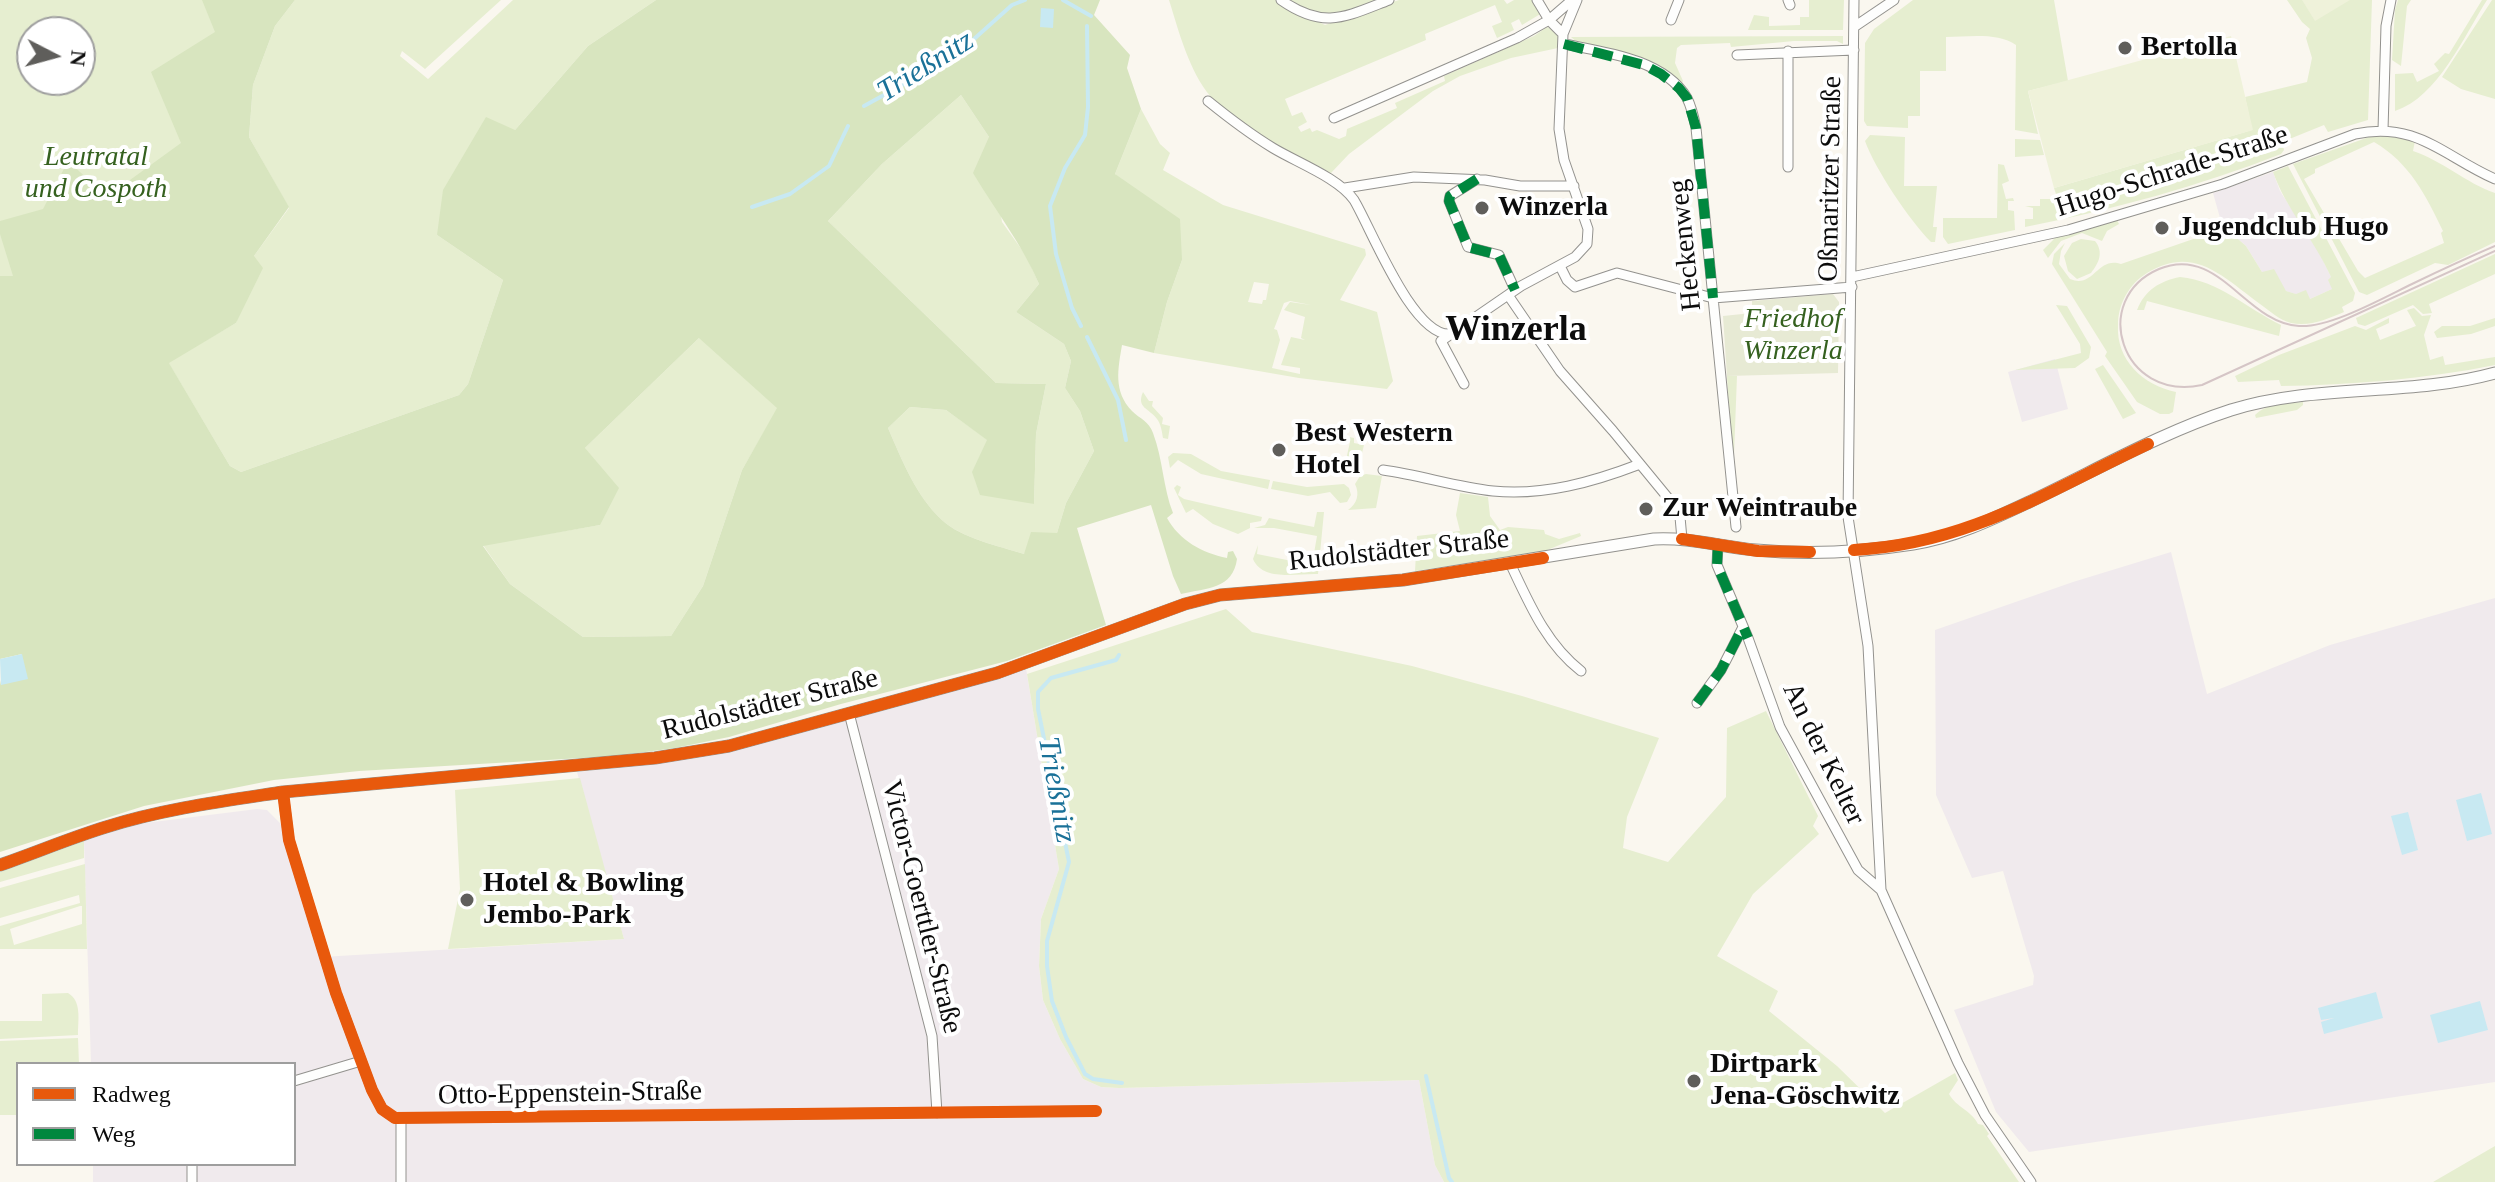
<!DOCTYPE html>
<meta charset="utf-8">
<style>
body{margin:0}
#map{position:relative;width:2495px;height:1182px;overflow:hidden;background:#faf7ef;font-family:Georgia,serif}
canvas{display:block}
.legend{position:absolute;left:16px;top:1062px;width:280px;height:104px;box-sizing:border-box;background:#fff;border:2px solid #9e9e9e;margin:0;padding:10px 14px;list-style:none;font-size:24px;color:#0c0c0c}
.legend li{display:flex;align-items:center;gap:16px;height:40px}
.legend b{width:40px;border:2px solid #9e9e9e}
.north{position:absolute;left:16px;top:16px;width:80px;height:80px;box-sizing:border-box;background:#fff;border:2px solid #9e9e9e;border-radius:50%;rotate:96deg;font-size:22px;font-weight:700;line-height:32px;text-align:center;color:#0c0c0c}
.north::after{content:'';display:block;margin:auto;width:28px;height:36px;background:#5f5e5b;clip-path:polygon(50% 0,100% 100%,50% 72%,0 100%)}
</style>
<div id="map">
<canvas width="2495" height="1182"></canvas>
<ul class="legend">
<li><b style="height:10px;background:#e8590c"></b>Radweg</li>
<li><b style="height:10px;background:#00873e"></b>Weg</li>
</ul>
<div class="north">N</div>
</div>
<script>
const g = document.querySelector('canvas').getContext('2d');
g.lineJoin = 'round';
function fill(path, color) {
  g.fillStyle = color;
  g.fill(path, 'evenodd');
}
function strokePath(path, color, width, dash) {
  g.strokeStyle = color;
  g.lineWidth = width;
  g.lineCap = dash ? 'butt' : 'round';
  g.setLineDash(dash || []);
  g.stroke(path);
}
function drawText(font, color, halo, rows, align = 'center') {
  g.font = font + ' Georgia,serif';
  g.lineWidth = 8;
  g.setLineDash([]);
  g.textBaseline = 'middle';
  g.strokeStyle = halo;
  g.fillStyle = color;
  for (const [text, x, y, turn = 0] of rows) {
    g.save();
    g.translate(x, y);
    g.rotate((+turn || 0) * Math.PI / 180);
    g.textAlign = isNaN(turn) ? turn : align;
    if (halo) g.strokeText(text, 0, 0);
    g.fillText(text, 0, 0);
    g.restore();
  }
}
fill(new Path2D(`
 M2273,172L2280,191L2318,250L2331,277L2332,289L2310,299L2286,291L2262,272L2246,246L2222,225L2213,193Z
 M2055,359L2068,409L2022,422L2008,372Z
 M2171,552L2207,694L2330,645L2495,598V1082L2029,1152L1996,1112L1954,1010L2033,985L2034,976L2003,871L1972,878L1936,795L1935,630L2073,582Z
 M1026,668L1059,869L1041,919L1039,966L1043,1000L1060,1039L1083,1079L1101,1087L1119,1088L1419,1080L1435,1165L1444,1182H93V1164H294V1064H91L84,841L137,824L257,809L267,810L281,824L322,957L624,939L577,772L668,762L740,747L897,707Z`), '#f0eaed');
fill(new Path2D(`
 M0,0H286L0,416ZM32,32H80V80H32Z
 M295,0H501L425,69L402,51L400,56L428,79L513,0H656L588,46L515,130L437,235L503,280L468,384L459,395L241,472L230,466L168,362L236,323L254,256L289,208L249,137L253,85L275,26Z
 M1169,0H1379L1332,18L1306,16L1325,25L1399,0H1504L1507,4L1514,0H1534L1542,13L1522,25L1519,19L1511,23L1514,30L1497,38L1492,26L1502,22L1495,5L1425,34L1426,40L1285,99L1292,116L1302,112L1307,122L1298,127L1301,132L1310,128L1312,132L1317,130L1339,139L1346,136L1347,129L1397,108L1395,103L1445,81L1444,76L1534,36L1547,27L1559,32L1558,48L1511,58L1460,76L1433,91L1349,154L1331,173C1294,153 1238,129 1211,97C1189,71 1179,32 1169,0Z
 M1809,0H1844L1843,30H1748L1754,15L1769,17V26L1800,25V17H1809Z
 M1913,0H2054L2068,81L2028,91L2038,134L2015,130L2016,45C1998,32 1967,37 1946,37V71H1920V116H1908V128L1867,126L1864,121L1865,43L1874,29Z
 M2287,0H2372L2368,120L2328,132L2324,125L2282,142L2284,150L2281,154C2199,186 2112,210 2025,227V219H2033V208L2025,206H2040V199H2054L2057,197L2054,188L2252,130L2245,97L2307,82L2312,58L2306,38L2310,29L2302,22Z
 M2398,0H2411L2407,6L2401,66L2392,60L2395,10Z
 M2482,0H2487C2464,36 2438,97 2395,111V74L2413,73L2417,82L2439,71L2434,64L2445,53L2449,54Z
 M2492,0H2495V99L2461,89L2442,77Z
 M1843,36V44L1837,41H1794L1731,47L1730,43L1681,45L1677,48L1675,63L1683,81L1681,84L1656,67L1578,43L1571,37Z
 M961,95L989,137L1002,222L1027,257L1039,284L1016,312L1064,344L1071,361L1065,388L1080,411L1094,451L1066,503L1057,533L1024,554C999,546 961,538 942,520C916,496 902,460 888,428L910,407L946,410L988,440L973,472L1034,504L1036,434L1046,384L996,383L828,221L882,164Z
 M1141,109L1160,144L1170,153L1163,170L1223,205L1365,249L1366,255L1340,300L1377,312L1393,381L1387,389L1299,378L1154,353L1167,302L1182,260L1115,174ZM1254,282L1269,284L1266,300H1263L1262,304L1248,302ZM1290,301L1311,305L1290,302L1284,310L1305,317L1301,338L1305,340L1291,337L1281,365L1300,368V374L1272,368L1280,340L1277,330L1274,329L1284,303Z
 M1870,135L1905,137L1904,186H1937L1933,227H1937L1935,242H1931C1910,221 1875,169 1865,141Z
 M2372,136H2391L2415,141L2413,151C2443,161 2466,183 2495,193V242L2448,265L2435,263L2367,295L2359,292L2293,164ZM2374,142C2410,163 2426,196 2443,231L2441,233L2444,243L2365,278L2358,271L2304,179L2315,173V169Z
 M2015,139L2040,140L2044,155L2015,157Z
 M1998,164L2004,165L2009,181L2002,184L2006,199L2013,198L2014,201H2008V210L2014,211L2015,230L1948,244L1943,237V218H1997Z
 M2288,166L2355,293L2353,301L2342,307L2344,312C2327,319 2310,327 2291,323C2279,320 2270,311 2260,304C2223,277 2194,244 2147,273C2129,284 2118,304 2118,325C2116,360 2143,385 2176,392L2173,412L2169,414H2160L2137,402L2105,356L2107,352L2052,264L2054,254L2065,243L2061,251L2059,264L2070,279C2094,289 2097,256 2121,264L2202,236L2203,232L2222,225L2246,246L2262,272L2274,269L2286,291L2296,294L2306,290L2310,299L2332,289L2328,280L2331,277C2314,239 2286,209 2273,172Z
 M2117,220L2119,224L2107,231L2102,241L2082,233L2061,241L2048,258L2043,250L2057,236Z
 M2081,239L2095,241C2104,252 2099,263 2091,273L2077,279L2068,271L2064,256L2072,243Z
 M2495,254V274L2429,304L2432,313L2423,314L2413,305L2365,326L2358,324L2356,318Z
 M2180,277C2220,281 2246,308 2281,325L2279,336L2147,301L2144,310H2137C2145,290 2160,281 2180,277Z
 M2056,305L2067,306L2091,347L2089,358L2075,368L2015,370L2081,353L2080,344Z
 M2414,308L2422,316L2431,315L2424,335L2430,360L2443,356L2445,365L2495,357V365C2425,379 2352,385 2281,386L2279,380L2238,382L2235,376L2279,355L2355,326L2366,330L2389,318V323L2376,329L2380,340L2416,326L2407,310Z
 M2495,318V326L2471,334L2437,338L2434,332L2442,326H2470Z
 M700,337L778,408L742,470L703,586L671,636L583,637L510,584L483,545L600,525L585,448Z
 M2103,365L2136,413L2123,419L2095,369Z
 M1727,376H1737L1733,482Z
 M1143,392L1149,401H1153L1152,406L1163,418L1162,424L1170,426L1168,439L1163,438C1162,432 1161,424 1157,419C1149,408 1136,408 1143,392Z
 M2303,402V405L2297,410L2256,418L2255,415C2267,403 2287,404 2303,402Z
 M1324,432L1354,438V443L1364,445L1359,465L1344,469L1350,442L1323,437Z
 M1173,453L1191,454L1221,471L1270,480L1268,489L1201,474L1178,460L1170,468L1168,457Z
 M1366,474L1382,476L1376,508L1348,510C1357,504 1360,494 1355,484L1360,476Z
 M1273,481L1307,487L1344,484L1349,488L1351,495L1347,502L1340,503L1330,492L1308,496L1271,489Z
 M1177,485L1181,487L1178,495L1184,499L1262,517L1261,521L1250,523V528L1238,534L1213,524L1193,509L1186,513L1174,488Z
 M1460,493L1488,497L1490,516L1500,530L1508,527L1544,530L1545,534L1559,539L1580,533L1581,536L1545,551L1415,571L1417,536L1460,531L1456,515Z
 M1317,512H1324L1318,574C1297,573 1263,582 1253,559L1258,545L1257,554L1312,565L1317,536L1274,528H1254L1265,525L1269,518L1314,527Z
 M1226,609L1252,632L1412,666L1522,696L1659,738L1627,817L1623,848L1668,862L1726,797L1727,728L1766,711L1818,816L1813,826L1819,834L1753,894L1717,956L1778,991L1769,1011L1837,1066L1885,1113L1955,1073L1958,1080L1949,1094C1957,1108 1971,1110 1978,1124L1983,1125L1989,1134L1987,1136L2019,1182H1444L1435,1165L1419,1080L1119,1088L1101,1087L1083,1079L1060,1039L1043,1000L1039,966L1041,919L1059,869L1027,674Z
 M580,778L624,939L448,949L460,889L455,790Z
 M84,841V858L0,882V872Z
 M85,864L87,949H0V926L80,903L79,895L0,918V888ZM80,906H82V924L14,945L10,929Z
 M68,993C82,1001 78,1020 78,1035L0,1039V1021H42V994Z
 M78,1038L79,1064H18V1115H0V1041Z
 M2495,1146V1182H2433Z`), '#e6eed0');
fill(new Path2D(`
 M202,0H295L275,26L253,85L249,137L289,207L254,256L263,268L236,323L169,363L230,466L241,472L459,395L468,384L503,280L437,235L443,190L486,117L515,130L588,46L656,0H1100L1094,15L1130,55L1127,68L1141,109L1115,174L1180,219L1182,260L1167,302L1154,353L1122,345C1118,369 1113,391 1132,411C1140,419 1149,421 1153,433C1163,459 1163,488 1173,513L1167,518C1179,540 1202,553 1227,558L1228,552L1233,551L1237,559C1233,589 1207,588 1181,594L1173,576L1151,505L1077,528L1106,625L1007,661L841,704L729,737L675,748L616,756L359,771L274,780L144,806L0,852V680L1,685L22,654L0,659V276H13L0,234V221L43,209L68,161L104,194L130,180L181,143L151,72L215,32ZM961,95L989,137L973,173C995,210 1022,244 1039,284L1016,312L1064,344L1071,361L1065,388L1080,411L1094,451L1066,503L1057,533L1031,532L1024,554C999,546 961,538 942,520C916,496 902,460 888,428L910,407L946,410L987,440L972,472L980,495L1034,504L1036,434L1046,384L996,383L828,221L882,164ZM699,338L777,408L742,470L703,586L671,636L583,637L510,584L483,546L600,525L619,488L585,448Z`), '#d8e5bf');
fill(new Path2D(`
 M1833,294L1839,302L1838,373L1727,376L1723,316L1752,313V301Z`), '#e7ead4');
fill(new Path2D(`
 M2302,0H2350L2315,21Z
 M2231,36L2253,130L2054,188L2028,91Z`), '#eff2da');
fill(new Path2D(`
 M1041,8L1054,9L1053,28L1040,27Z
 M22,654L28,679L1,685L0,659Z
 M2481,793L2492,834L2467,841L2456,800Z
 M2408,812L2418,850L2402,855L2391,816Z
 M2376,992L2383,1018L2324,1034L2321,1022L2334,1018L2321,1020L2318,1008Z
 M2480,1001L2488,1030L2438,1043L2430,1015Z`), '#c8e9f2');
strokePath(new Path2D(`
 M1063,0L1091,16
 M864,106L955,56L1012,5L1025,0
 M752,207L790,194L829,166L848,126
 M1081,326L1072,308L1056,254L1050,206L1065,168L1085,135L1088,107L1087,26
 M1087,337L1118,400L1126,440
 M1119,655L1116,660L1051,678L1038,692V709L1069,862L1047,941V966L1052,1001L1066,1037L1085,1074L1093,1079L1122,1083
 M1426,1076L1449,1178L1452,1182`), '#c8e9f2', 4);
const minor = new Path2D(`
 M1281,0C1324,30 1345,17 1389,0
 M1537,0L1549,20L1563,34
 M1788,0L1790,5
 M1854,0L1848,517L1868,646L1881,890L1958,1063L1985,1115L2031,1182
 M1671,20L1679,0
 M1854,27L1894,0
 M1564,44C1604,52 1664,59 1687,98C1692,108 1694,118 1696,128L1736,527
 M1737,55L1854,50
 M1208,101C1229,118 1250,134 1273,148C1296,162 1339,178 1354,200C1371,228 1413,338 1451,334
 M1334,118L1517,38L1549,20L1572,0
 M2383,130L2386,26L2391,0
 M1788,167V51
 M1477,179L1450,196L1449,201L1468,247L1499,255L1515,290
 M1345,188L1414,177L1485,180L1520,186H1574
 M1560,266L1567,280L1575,287L1617,273L1713,298L1852,287
 M1852,277L2068,230L2223,184L2355,134C2417,121 2443,156 2495,179
 M1508,295L1560,371L1613,431L1673,504L1680,517L1682,539
 M1464,384L1441,341L1521,286L1575,257L1587,244L1588,229L1564,160L1559,129L1563,34L1577,0
 M1383,470C1420,475 1456,487 1493,491C1544,496 1593,482 1640,464
 M1718,544L1717,565L1748,638L1780,727L1858,870L1881,890
 M1510,563C1529,603 1546,644 1581,671
 M1697,703L1721,670L1743,627
 M849,713L932,1036L937,1113
 M283,792L289,840L336,993L372,1090L382,1109L395,1118L1096,1111
 M294,1081L361,1061
 M401,1119V1182
 M192,1164V1182`);
const tertiary = new Path2D(`
 M0,865C35,853 70,838 106,827C163,809 224,801 283,792L655,758L729,746L997,673L1185,604L1220,595L1403,580L1654,539C1689,537 1722,547 1756,550C1808,555 1862,552 1913,544C1953,538 1991,520 2027,503C2095,471 2160,433 2231,410C2318,383 2408,397 2495,373`);
strokePath(minor, '#93928e', 11);
strokePath(tertiary, '#93928e', 13);
strokePath(minor, '#fefefd', 9);
strokePath(tertiary, '#fefefd', 11);
strokePath(new Path2D(`
 M2495,246C2467,258 2439,271 2412,284C2383,298 2330,328 2299,326C2245,323 2219,244 2159,269C2089,299 2121,402 2202,385L2495,251`), '#d5c5c6', 2);
strokePath(new Path2D(`
 M1564,44L1644,65L1661,74L1679,88L1687,98L1696,128L1713,298
 M1477,179L1450,196L1449,201L1468,247L1499,255L1515,290
 M1718,544L1717,565L1748,638
 M1697,703L1721,670L1743,627`), '#00873e', 10, [20, 10]);
strokePath(new Path2D(`
 M1682,539L1758,551L1810,552
 M1854,550C1969,544 2047,491 2148,444
 M283,792L289,840L336,993L372,1090L382,1109L395,1118L1096,1111
 M0,865C35,853 70,838 106,827C163,809 224,801 283,792L655,758L729,746L997,673L1185,604L1220,595L1403,580L1543,558`), '#e8590c', 12);
for (const [x, y, r, color] of [
 [2125,48,8,"#5f5e5b"],
 [1482,208,8,"#5f5e5b"],
 [2162,228,8,"#5f5e5b"],
 [1279,450,8,"#5f5e5b"],
 [1646,509,8,"#5f5e5b"],
 [467,900,8,"#5f5e5b"],
 [1694,1081,8,"#5f5e5b"]
]) {
  const dot = new Path2D();
  dot.arc(x, y, r, 0, 2 * Math.PI);
  g.fillStyle = color;
  g.fill(dot);
  strokePath(dot, '#fff', 3);
}
drawText('bold 28px', '#0c0c0c', '#fff', [
 ["Bertolla",2141,48],
 ["Winzerla",1498,208],
 ["Jugendclub Hugo",2178,228],
 ["Best Western",1295,434],
 ["Hotel",1295,466],
 ["Zur Weintraube",1662,509],
 ["Hotel & Bowling",483,884],
 ["Jembo-Park",483,916],
 ["Dirtpark",1710,1065],
 ["Jena-Göschwitz",1710,1097]
], 'left');
drawText('italic 28px', '#35611f', '#fff', [
 ["Leutratal",96,158],
 ["und Cospoth",96,190],
 ["Friedhof",1793,320],
 ["Winzerla",1793,352]
]);
drawText('28px', '#0c0c0c', '#fff', [
 ["Hugo-Schrade-Straße",2172,172,-18],
 ["Oßmaritzer Straße",1831,179,-89],
 ["Heckenweg",1686,245,-96],
 ["Rudolstädter Straße",1399,551,-6],
 ["Rudolstädter Straße",770,705,-14],
 ["An der Kelter",1823,754,64],
 ["Victor-Goerttler-Straße",921,907,76],
 ["Otto-Eppenstein-Straße",570,1094,-1]
]);
drawText('italic 30px', '#1a7198', '#fff', [
 ["Trießnitz",926,67,-32],
 ["Trießnitz",1056,790,80]
]);
drawText('bold 36px', '#0c0c0c', '#fff', [
 ["Winzerla",1516,331]
]);
</script>
